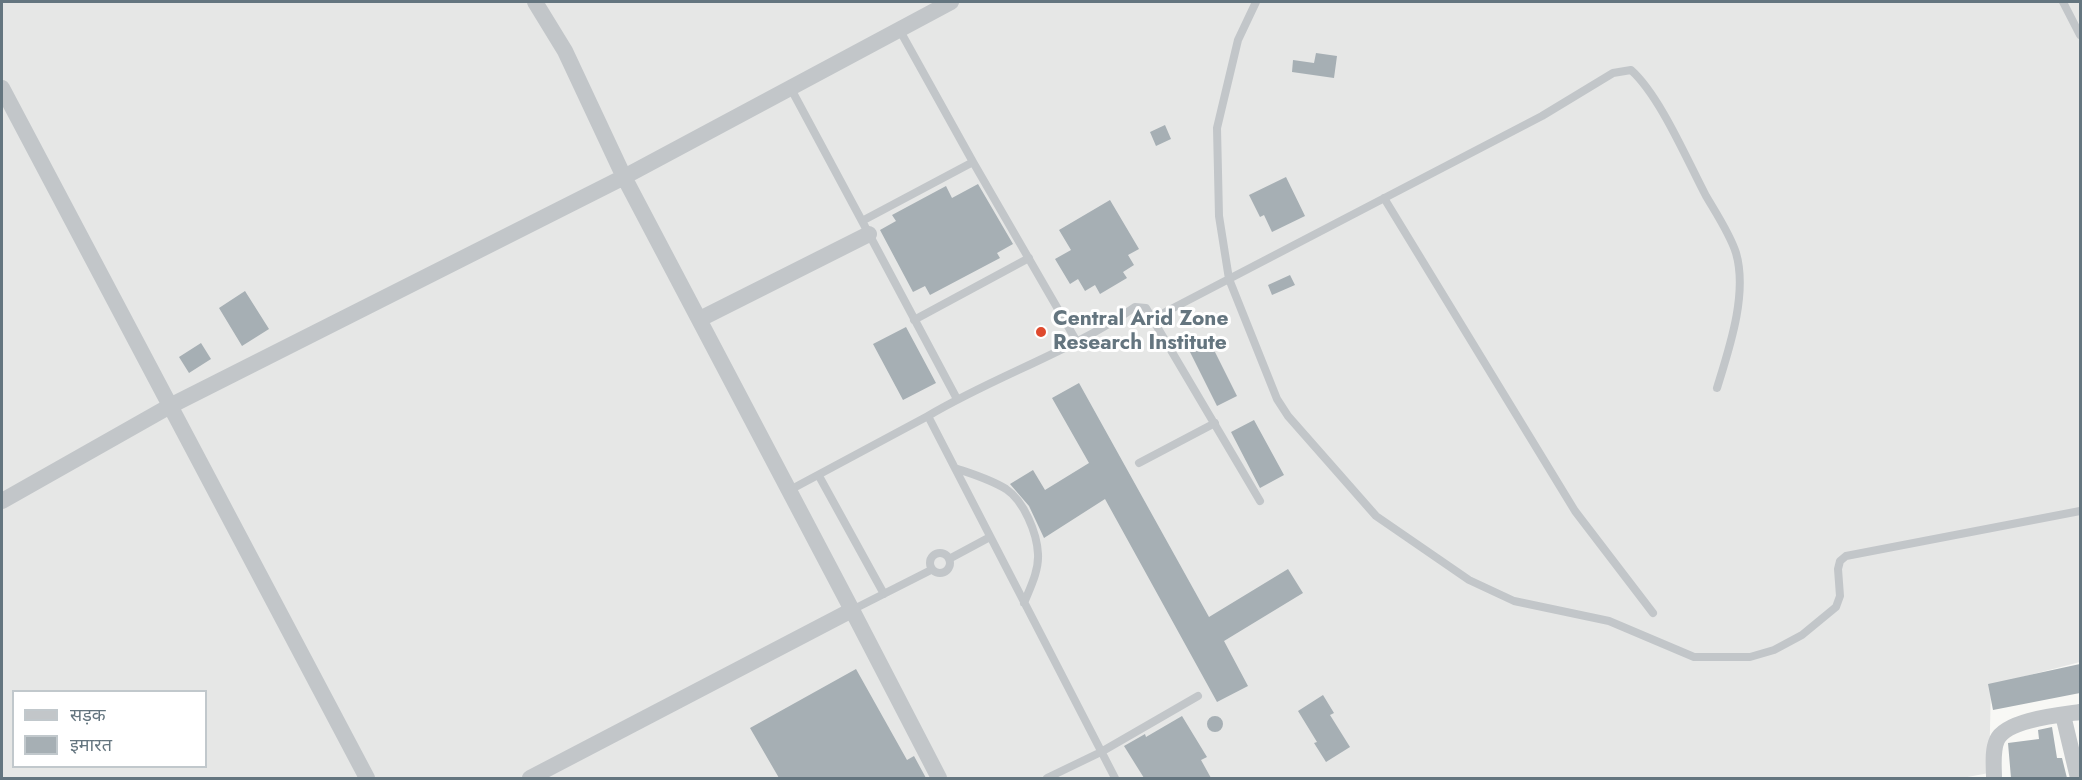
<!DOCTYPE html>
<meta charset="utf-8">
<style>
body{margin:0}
#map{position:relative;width:2082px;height:780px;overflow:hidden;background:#f8f8f5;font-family:Jost,"Noto Sans Devanagari",sans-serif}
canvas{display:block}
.frame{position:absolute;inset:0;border:3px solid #64757f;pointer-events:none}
.legend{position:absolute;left:12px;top:690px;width:195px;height:78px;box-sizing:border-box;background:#fff;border:2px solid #c1c8cc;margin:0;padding:8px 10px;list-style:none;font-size:18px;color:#64757f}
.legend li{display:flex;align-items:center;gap:12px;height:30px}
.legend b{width:30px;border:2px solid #c1c8cc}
</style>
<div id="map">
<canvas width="2082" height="780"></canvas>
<div class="frame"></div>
<ul class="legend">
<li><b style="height:8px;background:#c2c6c9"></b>सड़क</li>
<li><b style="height:16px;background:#a6afb4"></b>इमारत</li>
</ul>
</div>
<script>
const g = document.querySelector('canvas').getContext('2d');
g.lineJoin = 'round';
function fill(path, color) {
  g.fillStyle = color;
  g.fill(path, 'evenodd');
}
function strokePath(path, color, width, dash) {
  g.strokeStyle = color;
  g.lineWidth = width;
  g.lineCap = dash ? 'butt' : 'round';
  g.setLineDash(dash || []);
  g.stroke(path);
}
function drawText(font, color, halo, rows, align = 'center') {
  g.font = font + ' Jost,sans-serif';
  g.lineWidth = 6;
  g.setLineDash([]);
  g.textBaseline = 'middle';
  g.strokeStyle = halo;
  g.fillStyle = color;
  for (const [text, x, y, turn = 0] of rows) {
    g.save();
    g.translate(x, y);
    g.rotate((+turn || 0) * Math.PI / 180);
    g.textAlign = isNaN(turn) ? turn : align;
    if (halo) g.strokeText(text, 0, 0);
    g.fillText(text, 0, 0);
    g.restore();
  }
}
fill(new Path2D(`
 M2,2H2080V662L1991,685L1989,773L1962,778H2ZM14,692H206V766H14Z`), '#e6e7e6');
fill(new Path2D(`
 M1316,53L1337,56L1334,78L1292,72L1293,60L1314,63Z
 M1165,125L1171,139L1156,146L1150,132Z
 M1286,177L1305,216L1272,232L1264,215L1260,217L1249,195Z
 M978,184L1013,244L997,253L1000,258L930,295L925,286L913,292L880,230L896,221L892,215L946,186L952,198Z
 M1110,200L1139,249L1128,255L1134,265L1123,272L1127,278L1100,294L1095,285L1085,291L1078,279L1070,284L1055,259L1071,250L1059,230Z
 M1290,275L1295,285L1272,295L1268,285Z
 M245,291L269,329L242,346L219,308Z
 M906,327L936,383L903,400L873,344Z
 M1209,340L1237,396L1217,406L1189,350Z
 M201,343L211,359L189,373L179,357Z
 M1079,383L1209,617L1288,569L1303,593L1224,641L1248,686L1217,702L1105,499L1044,538L1029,506L1010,484L1033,470L1045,490L1089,463L1052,398Z
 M1254,420L1284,475L1260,488L1231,432Z
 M2080,664V693L1993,710L1988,684Z
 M856,669L907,760L914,756L926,778H779L750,728Z
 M1323,695L1334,713L1330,715L1350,747L1326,762L1314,743L1317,742L1298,711Z
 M1207 724a8 8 0 1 1 16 0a8 8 0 1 1-16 0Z
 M1182,716L1207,757L1201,760L1211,778H1144L1124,746L1145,734L1146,737Z
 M2052,727L2057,758H2062L2067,778H2011L2008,743L2039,739L2038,730Z`), '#a6afb4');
strokePath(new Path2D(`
 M1256,2L1238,40L1217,128L1219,216L1229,279L1277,399L1288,416L1376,516L1469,580L1514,601L1609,621L1694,657H1750L1774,650L1802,635L1836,607L1840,596L1838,569L1840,561L1846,556L2080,511
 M2063,2L2080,35
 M899,29L973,162L862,221L957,399
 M790,87L862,221
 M973,162L1077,342
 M1384,198L1575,511L1653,613
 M1154,318L1542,116L1613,73L1631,70C1660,96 1687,160 1706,196C1716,213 1730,234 1736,253C1748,294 1729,349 1717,388
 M914,320L1029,258
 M928,416C995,376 1071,352 1135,307L1146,308L1260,501
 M1139,463L1215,423
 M955,468C972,474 990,479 1006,489C1024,501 1037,533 1038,554C1039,571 1030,588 1024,603
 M819,476L884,594
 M788,491L928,416L1115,778
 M930 563a10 10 0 1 1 20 0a10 10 0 1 1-20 0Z
 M949,559L990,537
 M852,610L931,570
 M1047,778L1101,752L1198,696`), '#c2c6c9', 8);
strokePath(new Path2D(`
 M535,2L565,51L624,177L852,610
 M2,88L367,778
 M700,319L869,234
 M2,501L170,406L624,177L951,2
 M2063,715L2078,778
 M530,778L852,610L939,778
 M1994,778C1994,767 1992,751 1997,740C2006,720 2059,715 2080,712`), '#c2c6c9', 16);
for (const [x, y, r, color] of [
 [1041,332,6,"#df4a2e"]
]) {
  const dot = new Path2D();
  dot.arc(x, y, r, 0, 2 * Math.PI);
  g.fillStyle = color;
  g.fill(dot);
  strokePath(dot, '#fff', 2);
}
drawText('bold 21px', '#64757f', '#fff', [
 ["Central Arid Zone",1053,320],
 ["Research Institute",1053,344]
], 'left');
</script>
